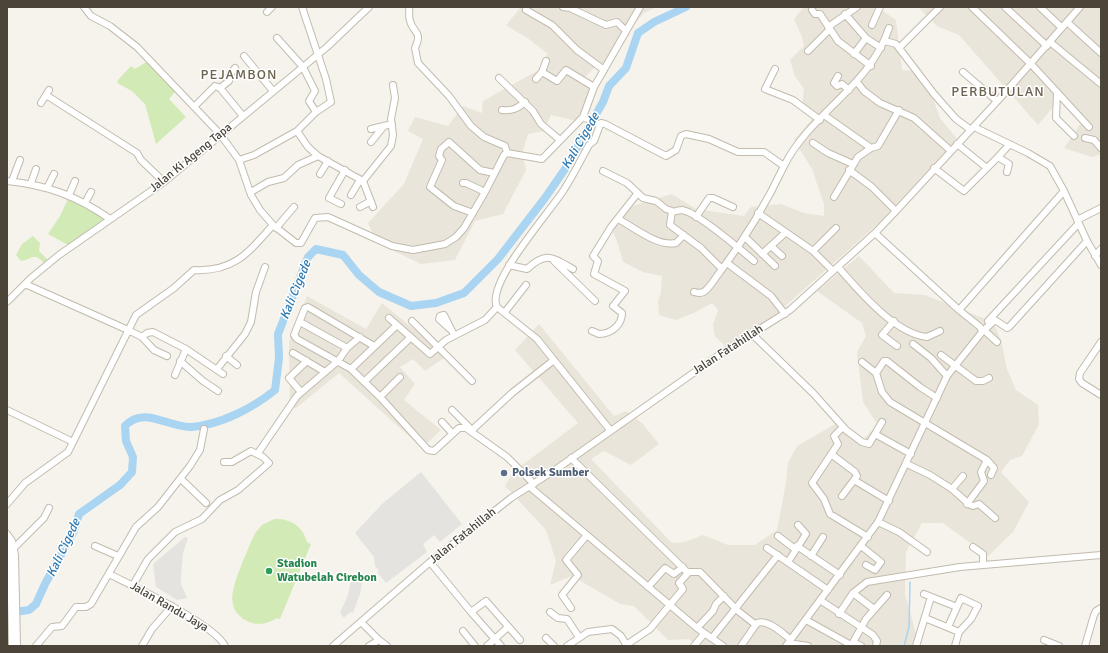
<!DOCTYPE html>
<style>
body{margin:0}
#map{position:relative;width:1108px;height:653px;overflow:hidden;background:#f6f3ec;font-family:Signika,sans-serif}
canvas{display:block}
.frame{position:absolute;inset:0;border:8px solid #4b4439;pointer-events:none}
</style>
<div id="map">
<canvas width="1108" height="653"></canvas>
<div class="frame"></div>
</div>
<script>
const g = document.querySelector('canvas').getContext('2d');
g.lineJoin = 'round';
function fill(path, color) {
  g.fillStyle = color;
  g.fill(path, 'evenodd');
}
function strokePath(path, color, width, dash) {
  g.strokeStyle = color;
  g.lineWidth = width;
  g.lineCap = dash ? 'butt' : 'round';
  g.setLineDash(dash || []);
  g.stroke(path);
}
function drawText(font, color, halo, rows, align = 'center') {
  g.font = font + ' Signika,sans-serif';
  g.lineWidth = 3;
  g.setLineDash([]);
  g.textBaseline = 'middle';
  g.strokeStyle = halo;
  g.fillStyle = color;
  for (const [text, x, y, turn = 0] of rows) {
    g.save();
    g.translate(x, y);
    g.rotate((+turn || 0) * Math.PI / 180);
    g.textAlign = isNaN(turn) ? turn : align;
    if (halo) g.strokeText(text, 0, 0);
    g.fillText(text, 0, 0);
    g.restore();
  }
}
fill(new Path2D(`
 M521,7H657L644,13L627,31L611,62L598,64L585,77L593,88L576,121L551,115L544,131L528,134L522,154L526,170L503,214L475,221L455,260L421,264L377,243L368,223L404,184L423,139L408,131L415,117L448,126L463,106L482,113L483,101L537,71L548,54L530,40L506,25Z
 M804,7H877L896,20L902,70L912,71L933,98L940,118L957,139L880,222L774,316L725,346L715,336L713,325L718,310L712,303L696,312L676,320L659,315L658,301L661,292L662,276L643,272L623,262L618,244L610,225L633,206L672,194L696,209L744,216L751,207L781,204L804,213L824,216V204L812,169L794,140L812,119L802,106L804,89L795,76L790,60L804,46L802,37L794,19Z
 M918,7H1101V154L1092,157L1064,148L1085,117L1060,99L1038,125L959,35L937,26Z
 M859,256L894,293L925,295L993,322L1001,340L1007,369L1016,390L1038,405L1039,424L1022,456L1010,460L1001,472L1029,502L1013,532L988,556L943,523H922L906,552L905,594L917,637L911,646H697L689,639L668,640L634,606L620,604L572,576L550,585L556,561L546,530L505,486L513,472L578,423L515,350L539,324L614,416L626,411L642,423L659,444L631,465L604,451L591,459L672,543L685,542L703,535L728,545H755L777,530L786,482L788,463L797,446L839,422L863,439L878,425L863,402L857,352L866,336L862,323L817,291Z
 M307,296L366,329L382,303L447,356L425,371L413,359L400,367L415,384L404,400L441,430L422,448L339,373L296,408H290L289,342Z`), '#eae5da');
fill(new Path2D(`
 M148,61L176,91L169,99L186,117L156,144L145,104L132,91L117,83L118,80L131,66L135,69Z
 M68,199L106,219L68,245L48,234L60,216Z
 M33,236L40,243L39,251L48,260L44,263C32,251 33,260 21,261L16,255L22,244Z
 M274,519C290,518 303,526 307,542L311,544L280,619L277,618C268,624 257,626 247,621C222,608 235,583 242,563C247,553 250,542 256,532L262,525Z`), '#d2eab5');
fill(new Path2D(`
 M421,472L462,524L440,542L434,535L423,544L427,552L386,583L377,572L379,571L375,566L374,557L355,533L382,504Z
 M185,537L188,538L183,553L181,576V584L187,598L177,600L156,587L153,564Z
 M351,580L362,582L360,594L353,613L350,612L344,618L340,613L348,595Z`), '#e5e3e0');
strokePath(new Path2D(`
 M904,646L909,627L910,582`), '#a9d4f2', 1.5);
strokePath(new Path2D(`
 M7,613L29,610L36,604L45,584L74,531L79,514L120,485L132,472L133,457L126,441L125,426C144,405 169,428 191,427C220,425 253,408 275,390L279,358L278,334L308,257L316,249L343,255L359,275L379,292L411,306L436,303L464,293L498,259L545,198L565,169L603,102L609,86L626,68L638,33L654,22L686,7`), '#a9d4f2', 8);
const minor = new Path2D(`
 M84,7L91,16L110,26L137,47L220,134L239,160L251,195L260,210L273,225L296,243H301L315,218L328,217L392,246L413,250L445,244L456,237L464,228L485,192L504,155L507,153L542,159L583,117L594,87L640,7
 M409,7C410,11 408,16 410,21C413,33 423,31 415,48L418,63L449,96L471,126L484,137L505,146L507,153
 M563,7L570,8L606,25L617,22L626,31
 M972,7L1031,64L1089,127
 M1005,7L1047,46
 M1040,7L1062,28
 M526,10L552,25L577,50L604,70
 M812,10L815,14H820L838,41L871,66
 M267,12L272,7
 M845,14L866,38L881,48
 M1067,22L1101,53
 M872,25L880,7
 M828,27L857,7
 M277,38L303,67L315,91L309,101L316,112
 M885,41L896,44L934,94L956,119L971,130
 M1050,42L1101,84
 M899,48L940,7
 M808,51L830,29
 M854,54L866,38
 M244,56L273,91
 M775,69L765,89L793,100L820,120
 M542,72L557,81L566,70L594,87
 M963,72L997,101
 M838,76L834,83L837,86L842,84L849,90
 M499,78L533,111L541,124L560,140
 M536,79L542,72L546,61
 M857,82L864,91L880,103L914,118L951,151
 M220,88L229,81V76L235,68
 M1057,92L1056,118L1074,136
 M46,95L137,153L141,160L164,182
 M41,103L49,90
 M195,106L215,86L220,88L243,116
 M502,110C512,111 517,109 525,102
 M824,115L871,148
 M583,117L600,125L601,123L605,124L666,156L676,150L681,136L686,134L709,139L738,152H764L784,166
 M974,127L1028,153L1050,166L1064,191L1087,241L1101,265
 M371,129L392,124
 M297,131L316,112L331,102L326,79L302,7
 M1085,138L1094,140L1101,148
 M371,142L384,126
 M813,143L828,153L853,164
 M239,160L254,155L297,131L308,147L318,156L363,181L391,146L393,135L391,119L395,98L393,85
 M934,168L964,191L987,168L957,144
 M987,168L998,157
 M849,170L872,187L896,211
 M603,171L627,183L643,198L656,201L666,209L672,211L670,225L701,248L722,269
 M1007,172L1009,164L998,157L1009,145
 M320,174L328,161
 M7,181C47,185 77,196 110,219
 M12,181L20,160
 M363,181L373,207
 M31,183L36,169
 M463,183H466L485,192
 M47,188L54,174
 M251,192L268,182L284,178L298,165L318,156
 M69,195L75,181
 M351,195L360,180
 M834,197L858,157L871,148L878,146L899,110
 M85,203L91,192
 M341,204L329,198L345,170
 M360,207L371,201
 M673,212C676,211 679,210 682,210C697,212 741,250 754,261
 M473,213L454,206L430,187L442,160L439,156L441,149L449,142L480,170L494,173
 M758,213L813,251L833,271
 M696,217L709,198H713L733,207
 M618,219C634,227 657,247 676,243L684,235
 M1077,220L1101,208
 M276,228L294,207
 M745,237L775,266
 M771,246L782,256
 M813,251L836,228
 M762,254L785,233
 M1095,256L1101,249
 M554,261L595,301
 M727,263L771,296L785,314
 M509,265L527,269C546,251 552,257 573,269
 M838,267C859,291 894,333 927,337L940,331
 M25,284L128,330L142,337L147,333L153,332L186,349L223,374
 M694,292C698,293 701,294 705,291C711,286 715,278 720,272C744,240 767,202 784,166C811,112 869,88 889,28
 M7,302L31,278L59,255L164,182L327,47L369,7
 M497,307C485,283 552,210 565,188C574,174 581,159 589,145L594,141L600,125
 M959,310L1064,191
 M505,312L526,285
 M389,318L430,354L446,340L485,320L497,307L537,339L610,430
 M412,321L472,381
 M894,321L882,335L897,346
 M988,321L1078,224
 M300,322L347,348
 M450,329L439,319L440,316L444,315L454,335
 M592,331L599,334C611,334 622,325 622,313L613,306L625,291L594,274L598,261L593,256L611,227L637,194
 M752,334L813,393L846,430L862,442L869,444L882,422
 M142,337L154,350L167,356
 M997,342L984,330L995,320L1007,328L1009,327L1087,241
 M1101,342L1080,373L1079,379L1082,383L1101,395
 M913,344L931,358L947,376
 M374,346L308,307L305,308L294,335L297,339L351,369L380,397L428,450L434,451L459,428H466L507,457L534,484
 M293,353L325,372
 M941,355L976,381H983L989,378
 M226,356L237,365
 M180,361L203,381L218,391
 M862,362L876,373L882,392L890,402L987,460L994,468L991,475
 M217,369L245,334L251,322L256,292L265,267
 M351,369L397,325
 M876,373L884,361H887L920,387L937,398
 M175,375L186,349
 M364,382L410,338
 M301,392L289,378L307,361
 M380,397L400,377
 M7,410L73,442L68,452L25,483L7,504
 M452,410L469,427
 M442,422L452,433
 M843,427L834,436L838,444L812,483L824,499L830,514L868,537
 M471,431L512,393L554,360
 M875,434L911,454
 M73,442L136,315L174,288L194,270C234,272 248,253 273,225
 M258,453L297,396L338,361L347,348L360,337
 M831,454L855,472L857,476L854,480
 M571,458L687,572H700L738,611L756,625
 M907,464L930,475L952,489L970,505L973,506L979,504L995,518
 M181,479L206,503
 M530,487L697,628L723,646
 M952,489L963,476
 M842,496L854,480L889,501
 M967,504L984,481L981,472L987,460
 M878,522L899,532L927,552
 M7,534L12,541L15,555L17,646
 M778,536L795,549
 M7,541L10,551L12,646
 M95,546L118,556
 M797,546L840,575
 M861,546L881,562L875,570L866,565
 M973,547L983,554V565
 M14,548L44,518L49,508
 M767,548L828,590
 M811,556L823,537
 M430,562L471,612L486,601L520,640
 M788,562L806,534L798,525
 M109,574C133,586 214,624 225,646
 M133,585L148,559L175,532L202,519L220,500L238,490L269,463L263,457L251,451L232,462H224
 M648,587L665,568L674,574L683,567
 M853,593L874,609
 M924,594L957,607
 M820,600L873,635L877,641L876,646
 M571,608L562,595L578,575L566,560L587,535
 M471,612L501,646
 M550,612L558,618L567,619L579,637
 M839,614L853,593L867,582L960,567L1101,555
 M925,618L959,632L971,619L978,606L961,598L948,627
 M806,620L851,645
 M361,622L379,640
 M697,628L713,611L716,604L724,596
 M463,631L475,646
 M546,638L554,646
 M712,638L778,555
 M1044,640L1059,646
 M853,642L861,646
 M788,643L808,646
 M626,645L650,629L683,589L679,583L689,572
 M36,646L52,627L62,626L76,607H86L91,604L136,527L158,507L190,466L200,450L204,429
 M142,646L152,629L172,606
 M333,646L430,562L511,498L555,470L719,355L790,310L875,233L896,211L1002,96L1080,7
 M369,646L379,640L387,646
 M487,646L508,627
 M567,646L588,632L612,629L621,636L627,646
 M694,646L704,634
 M741,646L757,623C768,619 782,633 790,639
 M786,646L878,522L947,376L982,332L980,327L959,310L875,233
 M851,646L866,619L887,595
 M916,646L931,597
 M955,646L959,632
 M1085,646L1094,615L1096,611L1101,608`);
strokePath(minor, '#c2bbae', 8);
strokePath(minor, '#fff', 6);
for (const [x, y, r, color] of [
 [504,473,4,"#5c6f8a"],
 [269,571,4,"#2e9e5b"]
]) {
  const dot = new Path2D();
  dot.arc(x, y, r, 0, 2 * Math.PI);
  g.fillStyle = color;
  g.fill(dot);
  strokePath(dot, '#fff', 1.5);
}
drawText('12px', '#4b4439', '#fff', [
 ["Jalan Ki Ageng Tapa",191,158,-39],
 ["Jalan Fatahillah",728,350,-33],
 ["Jalan Fatahillah",463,536,-39],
 ["Jalan Randu Jaya",169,607,30]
]);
drawText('bold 12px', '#4e5e75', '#fff', [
 ["Polsek Sumber",512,473]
], 'left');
drawText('bold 12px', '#27864d', '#fff', [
 ["Stadion",277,564],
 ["Watubelah Cirebon",277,578]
], 'left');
drawText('italic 13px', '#2e7ab2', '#fff', [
 ["Kali Cigede",581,141,-60],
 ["Kali Cigede",296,290,-68],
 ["Kali Cigede",64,548,-65]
]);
g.letterSpacing = '1px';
drawText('14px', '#6e6250', '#fff', [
 ["PEJAMBON",239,75],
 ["PERBUTULAN",998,92]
]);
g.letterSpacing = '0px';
</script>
